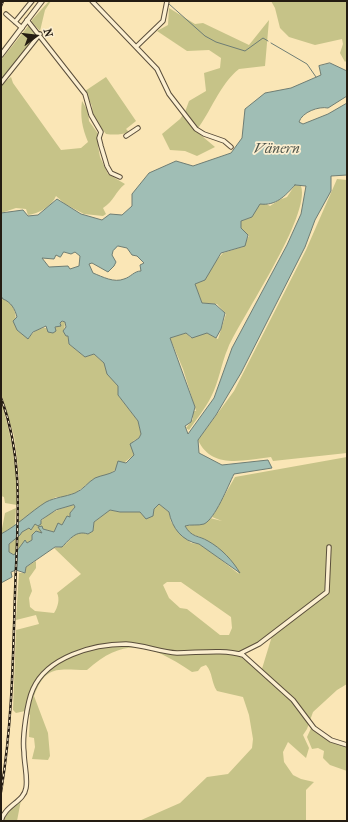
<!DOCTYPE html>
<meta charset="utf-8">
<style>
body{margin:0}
#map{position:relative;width:348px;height:822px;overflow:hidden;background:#fae6b6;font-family:"IM FELL French Canon",serif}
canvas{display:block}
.frame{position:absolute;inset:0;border:2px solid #241c12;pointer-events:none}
.north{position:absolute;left:16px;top:16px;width:40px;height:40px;-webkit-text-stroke:3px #fcefd0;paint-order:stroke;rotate:75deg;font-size:11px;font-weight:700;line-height:16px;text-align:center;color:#241c12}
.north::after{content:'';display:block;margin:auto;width:14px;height:18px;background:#241c12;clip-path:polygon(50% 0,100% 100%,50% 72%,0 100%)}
</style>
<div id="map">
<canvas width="348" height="822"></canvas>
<div class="frame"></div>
<div class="north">N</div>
</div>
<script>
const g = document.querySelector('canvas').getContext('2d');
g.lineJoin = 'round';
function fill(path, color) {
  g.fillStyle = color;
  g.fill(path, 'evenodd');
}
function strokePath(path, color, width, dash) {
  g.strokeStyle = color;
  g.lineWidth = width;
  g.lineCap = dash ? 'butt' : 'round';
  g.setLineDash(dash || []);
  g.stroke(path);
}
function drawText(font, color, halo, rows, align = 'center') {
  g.font = font + ' "IM FELL French Canon",serif';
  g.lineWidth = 3.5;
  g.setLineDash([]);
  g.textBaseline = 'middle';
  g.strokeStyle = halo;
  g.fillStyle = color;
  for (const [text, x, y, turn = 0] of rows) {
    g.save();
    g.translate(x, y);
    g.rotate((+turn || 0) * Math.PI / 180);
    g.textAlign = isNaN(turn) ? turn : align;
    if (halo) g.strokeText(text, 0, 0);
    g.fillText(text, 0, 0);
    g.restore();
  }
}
fill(new Path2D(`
 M49,1H51L45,10L40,31L32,22V20Z
 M271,1H347V60L345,62L340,53L343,44L342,39L315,45L289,37L280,28L275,8Z
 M169,8L195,24L203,23L249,45L269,20L265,66L239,69C219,85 211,112 196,131L215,147L197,156L185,151L170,150L162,134L180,119L185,112L189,101L206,91L204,73L220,68L221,58L209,50L187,51L157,31L168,25Z
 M29,25L37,35L1,81V60Z
 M11,77L13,83L61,150L81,148L88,142C82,128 80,116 82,101L88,111L89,121L99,135L98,146L100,157L108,174L125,184C115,192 114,201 103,208L106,214L103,216L84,214L65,204L56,196C52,206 38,214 28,215L26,209L16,208L1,213V85Z
 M106,77L136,121L126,129L129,132C121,135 114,135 106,134L93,117L92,106L85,91Z
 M337,179L347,180V453L273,461L271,457C244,460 212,470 198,440L234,391L306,250Z
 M295,185L301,186C311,216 242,316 228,348C221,364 219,382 211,397C205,409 196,420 189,430L186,428L193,419V411H196L183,369L170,338L186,333L191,338L205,332L218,339L226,314L217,304L202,303L195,284L223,253L242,247L249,236L241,228V221L252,217L255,207L263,202L270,206L279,200L287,197Z
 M1,296L4,298L3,299C18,304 15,318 17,330L29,338C36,327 44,327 55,329L56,326H61V322H65L64,333L68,336L69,344L85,357L94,354L104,363L109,375L118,386V395L138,421L141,434L139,438L133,441L134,455L107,476L95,478L77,492L63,498L56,497L45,503L19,524V480L17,458L14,436L1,393Z
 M1,402C12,436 17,469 17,505L5,503L4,497L1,496Z
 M347,457V684L337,690L313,712L307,729L303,735L309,748L306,758L288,742L283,752L284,762L293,775L301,779L314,782L306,790V821H139L180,803L207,777L228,774L252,748L253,739L249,715L243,697L217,691C211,682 213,673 206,665L201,667L198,671L192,672C153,646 127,634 87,670C58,670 46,664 34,696L48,733L50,756L48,760L32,759L35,747L34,738L29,737L30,715L25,711L16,713L13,710L16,630L39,624L36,615L16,620L19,573H25L26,567L36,561V568L29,578L32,591L29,598L30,607L35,611L54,613C58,607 60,599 57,593L81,574L54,548C57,547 61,548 63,546C73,540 72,529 88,534L93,531L94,522L110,510L120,512H140L143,515L159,504L169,512L171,522L191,543L199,544L211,552L239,574L231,561L200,537L190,534L185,526C195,524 203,526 210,518L222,521L212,517L235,477ZM167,582H181L231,617L232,628L229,635H220L187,609L180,608L169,598L163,585ZM272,636L261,672L240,656L245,651L256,648Z
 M74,505L75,507L70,513V517L68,516L64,523L54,532L42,529V526L43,533L38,532L32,540L27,543L25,541L14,555L9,552V544L20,535L21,532L29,528L31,530L35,524L38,525C47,513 60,508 74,505Z
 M16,508L15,526L1,534L5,513Z
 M312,726L331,741L347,746V771L330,765L323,758L324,751L318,748L312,749L307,737Z
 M21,800L17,821H2L6,813Z`), '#c6c388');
const water = new Path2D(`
 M330,63L347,71V96L328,108C319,106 302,112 299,122L303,124L328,114L347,103V175L331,176V191L315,220L305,247L241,373L216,415L198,440L199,453L222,465L268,460L272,468L234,474C228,486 215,519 204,524C198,526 190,524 185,526C192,538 198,535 208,541C221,548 233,561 240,573L199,544C182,541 172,528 169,512L159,504L154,509L153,516L146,519L140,512H120L110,510L94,522L93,531L88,534C76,530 70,539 62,547H55L26,567L25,573L16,570L11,572L12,577L1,583V534C18,525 30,512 46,502C56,497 65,497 75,493C83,490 88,482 95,478C102,475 108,475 115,471L118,461L126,463L134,455L130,444L139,438L141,434L138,421L118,395V386L107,374L104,363L94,354L85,357L69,344L68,336H66L63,331L66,327L65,322L62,321L60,323L61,326L55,327L56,331L53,333L48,332L46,326L33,332L28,339L17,330L13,321L17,317C15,309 11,302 3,299L1,296V213L23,210L28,216L38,215L57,199L81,214L102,220L110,214L122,215L132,206V194L149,173L176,161L193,166L231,153L242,138L245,109L265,93L291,88L321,75L319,66ZM295,185L306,186L301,214L287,245L232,348L214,398L188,434L185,426L191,422L195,407L170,338L186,333L192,338L207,333L216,338L221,329L225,313L215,304L202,303L195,284L205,280L221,253L245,246L248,235L241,228V221L252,217L260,204C276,206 285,196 295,185ZM118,246L127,248L132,255L137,256L144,263L140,265L141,271C134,271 131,277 124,279C114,283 103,277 93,273L89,264L92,263L108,272L114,266L116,262L112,255L113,251ZM64,252L71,254L75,252L80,256L79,266L70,269L68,266L49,267L42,258L54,259L56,255L60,257ZM74,505L75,507L70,513V517L67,516L62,525L58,523L54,532L43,529L42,526L38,527L42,533L36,531L32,535V540L27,543L25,540L14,555L9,552V544L20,535L22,532L29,528L31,530L35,524L38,526L41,524V520L56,510Z`);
fill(water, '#a0beb5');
strokePath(water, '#6e7d74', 1);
strokePath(new Path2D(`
 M169,4L205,36L216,42L245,51L263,38L268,41
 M271,43L307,64L316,77`), '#6e7d74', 1);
const minor = new Path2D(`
 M92,1L157,69L169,94L196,129L204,134L224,141L231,147
 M6,14L22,28
 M27,20L85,94L91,115L101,132L99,138L101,146L107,166L111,173L120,177
 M15,22L32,1
 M136,47L163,21L167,1
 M1,83L40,34
 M126,136L138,128
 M239,654L259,644L327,592L329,547
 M1,821C5,805 24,802 26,788C28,777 24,764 24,752C22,738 27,702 33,689C47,657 93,644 126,644C144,645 160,652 177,653C198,653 223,649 243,655L293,700L314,728L331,740L347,745`);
const tertiary = new Path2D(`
 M1,55L42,1`);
strokePath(minor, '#5a4e3b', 5.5);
strokePath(tertiary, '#5a4e3b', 6);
strokePath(minor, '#fcefd0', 3.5);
strokePath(tertiary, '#fcefd0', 4);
const rail = new Path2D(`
 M1,6L3,1
 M1,398C25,461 17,527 15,593C13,659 12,726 1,792`);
strokePath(rail, '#241c12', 2.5);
strokePath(rail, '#fcefd0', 1, [3]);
drawText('italic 14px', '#4f554b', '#fcefd0', [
 ["Vänern",277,150]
]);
</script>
